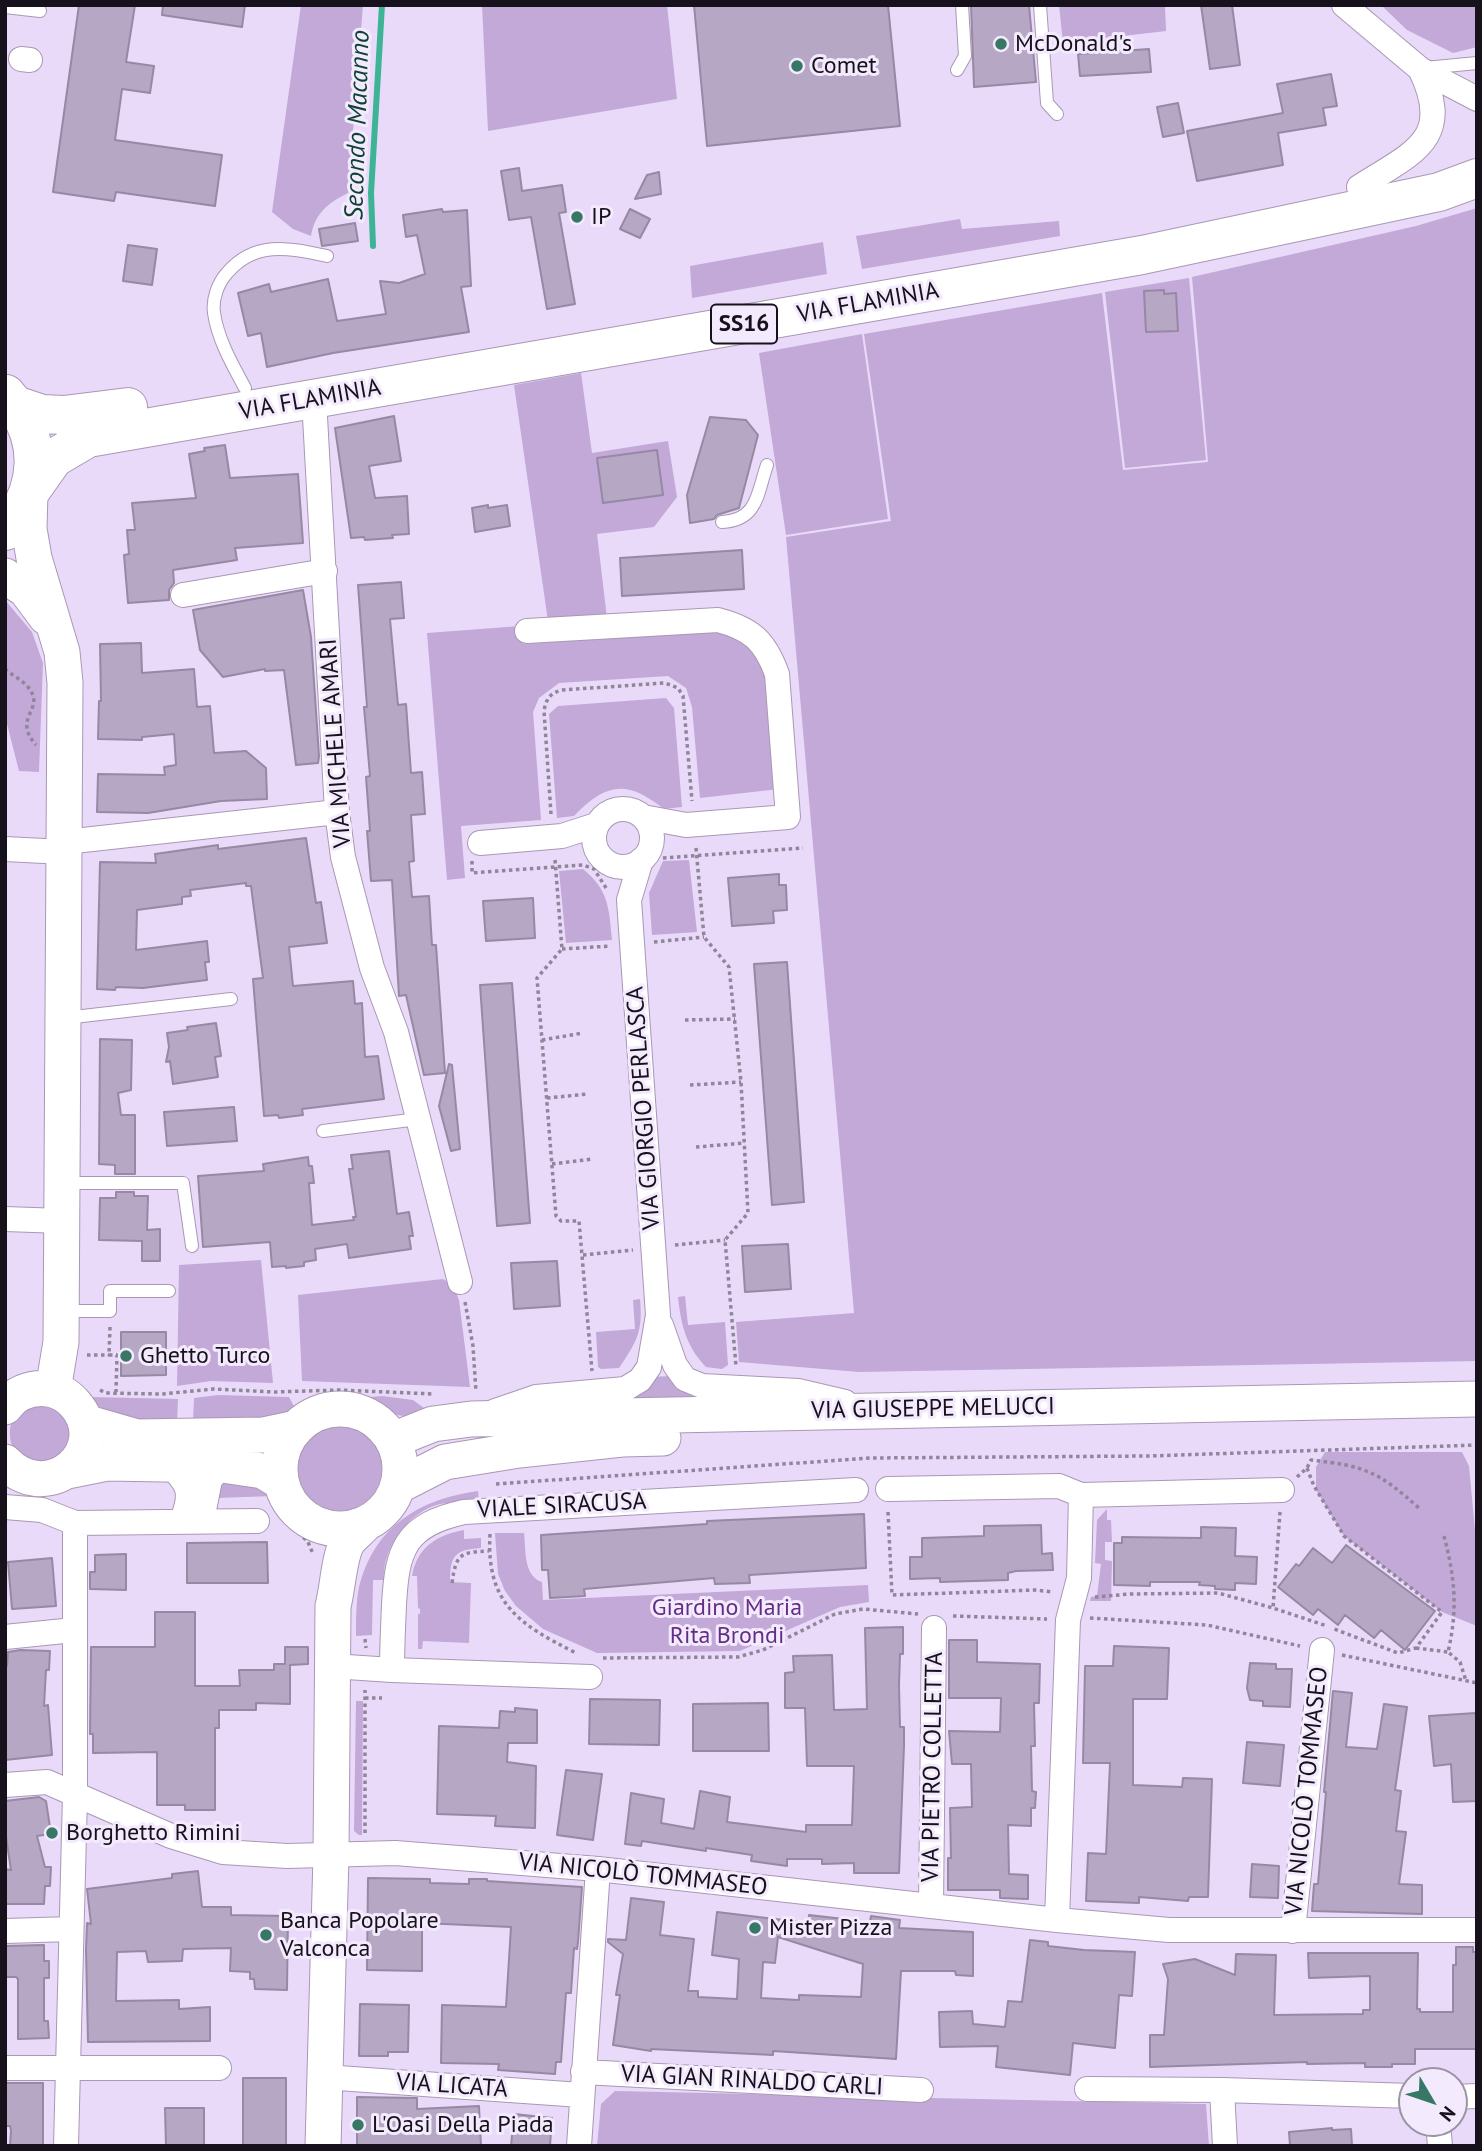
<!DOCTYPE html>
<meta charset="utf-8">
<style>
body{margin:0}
#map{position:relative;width:1482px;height:2151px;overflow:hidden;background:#eadaf9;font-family:"PT Sans",sans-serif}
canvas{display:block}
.frame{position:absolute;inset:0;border:7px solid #17111b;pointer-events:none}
.north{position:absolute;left:1398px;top:2067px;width:70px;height:70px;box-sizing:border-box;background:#f4eafd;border:2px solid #9c93a3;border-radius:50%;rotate:129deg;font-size:19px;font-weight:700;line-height:28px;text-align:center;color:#17111b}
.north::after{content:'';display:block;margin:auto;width:24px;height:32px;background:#377765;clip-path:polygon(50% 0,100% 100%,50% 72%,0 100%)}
</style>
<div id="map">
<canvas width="1482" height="2151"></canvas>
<div class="frame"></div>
<div class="north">N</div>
</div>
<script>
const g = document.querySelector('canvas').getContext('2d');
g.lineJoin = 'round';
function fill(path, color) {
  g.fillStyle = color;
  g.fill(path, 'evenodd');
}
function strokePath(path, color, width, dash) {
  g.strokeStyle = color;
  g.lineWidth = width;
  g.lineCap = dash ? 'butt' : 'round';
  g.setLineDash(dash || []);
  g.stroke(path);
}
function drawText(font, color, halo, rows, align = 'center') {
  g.font = font + ' "PT Sans",sans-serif';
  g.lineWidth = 6;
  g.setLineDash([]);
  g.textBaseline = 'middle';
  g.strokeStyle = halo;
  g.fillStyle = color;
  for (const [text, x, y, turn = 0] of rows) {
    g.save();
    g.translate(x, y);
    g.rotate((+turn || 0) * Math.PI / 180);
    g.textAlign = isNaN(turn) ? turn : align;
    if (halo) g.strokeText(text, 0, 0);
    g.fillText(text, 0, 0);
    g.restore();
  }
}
fill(new Path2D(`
 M301,5H363L348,193C328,203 315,213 311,236L293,229L272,212Z
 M482,5H667L677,99L488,131Z
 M1059,5H1165L1166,31L1063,43Z
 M1381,5H1477V47L1453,53L1407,30Z
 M1477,208V1361L859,1372L739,1362L736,1322L854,1313L786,537L891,521L864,334L1102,293L1123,470L1208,462L1192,277L1416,226Z
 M960,219L962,229L1059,221L1060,236L862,269L856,236Z
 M823,242L827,274L692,298L690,266Z
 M1189,278L1206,460L1125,468L1105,292Z
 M862,334L888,519L786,535L759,353Z
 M581,373L592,453L668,441L677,497L654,527L597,534L607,618L548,621L514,385Z
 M5,600L32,632L43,663L39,772L19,771L5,716Z
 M520,626L523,644L715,629L734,634L752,648L770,679L779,789L700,798L692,707L686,688L668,676L559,683L539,698L533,712L541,820L461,826L465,878L447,880L427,633Z
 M666,698L674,708L682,807L664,809C627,780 607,782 574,816L557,818L549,714L558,706Z
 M689,860L697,932L652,935L649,893L663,861Z
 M583,869C609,890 609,909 612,940L566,943L559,871Z
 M261,1260L273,1383L211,1381L177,1386L179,1265Z
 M443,1279L453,1285L459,1300L470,1387L302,1381L298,1295Z
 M685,1296L688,1325L725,1322L728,1365L722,1369L706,1367C686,1346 681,1325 678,1297Z
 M640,1299C643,1332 637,1341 619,1368L601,1369L598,1367L596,1332L635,1329L633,1300Z
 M672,1376L711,1399L590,1402L652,1377Z
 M218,1395L289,1397L295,1408L293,1413L275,1420L193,1421L194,1398Z
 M382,1396L413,1400L424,1408L425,1415C399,1422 381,1407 357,1398Z
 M90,1397L178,1399L177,1422C143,1421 113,1426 90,1397Z
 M50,1403L73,1426L64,1457L41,1467L13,1448C8,1437 8,1418 21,1410C28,1406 42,1405 50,1403Z
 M296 1468a43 43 0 1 1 86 0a43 43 0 1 1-86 0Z
 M1325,1452H1462L1469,1466L1477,1552V1626L1442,1612L1344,1536L1316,1490V1467Z
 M245,1479L274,1496L215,1498L222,1481Z
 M478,1491L479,1501C466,1502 452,1502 440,1504C408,1512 382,1548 384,1580H373L372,1635L356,1636C356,1620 356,1602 359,1587C374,1526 420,1499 478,1491Z
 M1107,1509V1520H1111L1112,1542H1105V1560L1112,1561L1111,1601H1090L1091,1597L1097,1596L1101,1564L1095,1563L1097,1520Z
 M464,1530V1539L481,1538V1548C455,1550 450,1555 450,1582L471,1583L469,1643L423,1641L422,1649H418V1614H420V1609L418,1608L417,1576H412C417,1547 437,1535 464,1530Z
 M495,1533H524C526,1549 523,1576 542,1582L543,1600L868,1585L869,1602L840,1607L740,1651L597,1653L543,1629L516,1606L505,1591L498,1574Z
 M356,1701H363L362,1835H359L354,1831Z
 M615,2091L1206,2104L1209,2146H597L601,2104Z`), '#c2a9d8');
strokePath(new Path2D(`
 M373,246L371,193L382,5`), '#3eb497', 6);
const building = new Path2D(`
 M79,5H135L126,62L154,66L150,93L122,89L115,140L222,155L215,206L116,192L114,201L53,192Z
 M163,5H245L242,27L162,15Z
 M694,5H888L900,126L707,146Z
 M971,5H1029L1036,82L974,87Z
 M1201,5H1232L1240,65L1210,69Z
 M1149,49L1151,72L1080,76L1078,54Z
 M1331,74L1337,106L1323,108L1326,125L1278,133L1283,165L1197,181L1187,131L1283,113L1277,84Z
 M1178,103L1184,133L1163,137L1157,107Z
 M519,168L522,191L562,185L566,212L559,213L575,304L547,309L531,217L509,220L501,171Z
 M659,172L661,194L635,199L647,175Z
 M442,209L443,212L467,210L471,286L461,287L469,332L333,353L267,367L261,333L248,336L238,293L269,284L271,292L328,279L337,321L386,314L380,281L399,283L425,274L417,235L406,237L403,215Z
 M630,209L650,219L640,238L620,229Z
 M355,223L358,241L322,246L319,229Z
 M128,245L157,249L152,285L123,281Z
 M1164,290V294L1176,293L1178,331L1146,332L1144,291Z
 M394,416L401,461L369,466L375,498L407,496L409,534L392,535L393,538L365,540L364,537L351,538L335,428Z
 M710,417L746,420L758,435L739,508L717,515L714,519L690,523L687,495Z
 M225,445L230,478L298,474L303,543L235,548L237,560L173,570L174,583L169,590V600L128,603L124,555L129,554L127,530H135L132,503L196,498L189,454L205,451L204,448Z
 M657,450L663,495L603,503L597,458Z
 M488,505V508L507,505L510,526L475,532L472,508Z
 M742,550L744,589L622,596L620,558Z
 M401,582L404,618L390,619L398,705L406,704L411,773L422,772L425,814L411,815L414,861L409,862L412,897L429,896L432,945H436L445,1073L424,1075L406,995L399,996L392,880L371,881L367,831H370L366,777L370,776L364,707H367L358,585Z
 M303,590L311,637L319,756L318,763L296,765L284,670L265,671V669L223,677L200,650L193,610Z
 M141,643L142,673L194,669L197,707L210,706L214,753L246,751L266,768L267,799L221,801L148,813L97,812L98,774L165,775L164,767L176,765L174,734L142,737V740L98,739L99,701H101L100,644Z
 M306,838L316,903L321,902L327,943L289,947L293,986L353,981L355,1004L362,1003L365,1057L378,1056L384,1099L302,1109L303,1115L279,1118L278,1115L264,1116L253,979L263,978L251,886H246V883L190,890L191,896L182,897V904L137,910L136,950L207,941L209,962H205L207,980L143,988L116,987L115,990L97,989L100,862L156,863L155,854L218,845V849Z
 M779,874V885H786L787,910L773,911L774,923L732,926L728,878Z
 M533,898L535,938L486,941L483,901Z
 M787,962L804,1202L772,1205L754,964Z
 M512,983L530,1223L497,1226L480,985Z
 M216,1023L221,1056L215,1057L218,1077L173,1084L170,1061L166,1062L169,1047L167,1033L188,1030L187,1027Z
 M100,1039L132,1040L131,1090L118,1093L121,1115H135V1174H115V1165L99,1164Z
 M449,1064L452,1065L460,1149L451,1151L439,1106Z
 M234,1107L237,1141L167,1146L164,1112Z
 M389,1151L397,1214L409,1212L413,1236H409L411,1249L349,1258L347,1244L315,1249L316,1260L304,1262V1266L286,1268V1266L272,1267L270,1242L203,1247L198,1176L264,1171L263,1164L308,1157L309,1166H312L314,1183H309L312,1225L354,1220L353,1217H356L349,1169H353L351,1155Z
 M116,1192H134V1196H148L147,1230L160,1229V1261H142V1241L99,1240L100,1198H116Z
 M788,1244L791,1289L745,1292L742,1246Z
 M557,1261L560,1306L514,1309L511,1263Z
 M121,1332H166V1375L121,1376Z
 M864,1514L866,1568L749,1575L750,1583L715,1584L714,1578L584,1589L585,1596L550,1598L548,1570H542L541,1535L707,1524V1521Z
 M1041,1525L1042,1554L1052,1553L1053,1570L1016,1571L1008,1573V1580L940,1582V1578L910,1579V1557H922V1538L984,1536V1526Z
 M1201,1527L1236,1528L1235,1556L1257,1557L1256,1584L1235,1583V1590L1215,1589V1586L1199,1585L1200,1582H1150V1586L1114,1585V1543H1122V1537L1201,1538Z
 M267,1542L268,1583H187V1543Z
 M1346,1545L1435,1611L1405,1650L1381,1630L1374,1638L1345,1615L1338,1625L1318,1609L1313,1615L1278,1587L1296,1564L1299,1566L1313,1548L1332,1563Z
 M126,1554V1590L90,1589V1572H95V1555Z
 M52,1558L56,1606L12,1609L8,1562Z
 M155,1612H195V1686H240L239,1670H274V1664H285V1647H308V1664L290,1665V1704L256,1703V1710H219V1728H215V1810H185V1805H157V1752L93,1753V1734H90L91,1647H155Z
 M903,1627V1654H900L899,1685L900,1727H904V1746L899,1873H854V1863L822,1864V1859H787V1866L751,1861L752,1855L706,1848V1851L642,1841L641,1846L625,1844L631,1793L664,1799L661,1823L694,1829L700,1791L730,1797L727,1822L806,1832V1825H852L854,1766H807L805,1708H785V1673L794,1672L793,1656L832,1655L834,1710L867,1709L865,1628Z
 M949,1640H977V1662L1040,1664L1039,1703H1034L1035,1746H1031L1032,1791L1036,1792L1035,1808H1031V1826L1008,1825L1009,1874L1028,1875V1899L1000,1898V1890H948V1858H951L950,1808L972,1807L971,1764H952L949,1731L1000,1732L1001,1698H949Z
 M1114,1646L1169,1648L1167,1699H1133V1785L1182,1787L1183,1778L1212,1779L1208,1897H1189L1188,1901L1139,1897V1903L1086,1901L1088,1853L1106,1854L1110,1763H1083L1085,1666H1113Z
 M20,1650L50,1651L49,1670H46L44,1706L48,1705L52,1755L5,1760V1666H7L8,1652Z
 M1250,1663L1276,1664V1669H1292L1290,1707L1263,1706V1701L1250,1700L1247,1688Z
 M1333,1691L1352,1693L1346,1747L1377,1749L1384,1704L1407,1707L1395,1790L1401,1791L1396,1831L1406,1832L1399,1884L1422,1885V1914L1312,1911L1314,1884H1318L1326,1792H1324Z
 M590,1699L660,1700L659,1745L589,1744Z
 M768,1703L769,1751H693V1704Z
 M515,1708L537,1710V1743H508L507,1762L536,1766L535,1828L495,1826L496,1816L437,1814L439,1726L499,1728L500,1711L515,1712Z
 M1476,1713L1477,1801L1453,1802L1451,1764L1434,1766L1429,1716Z
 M1247,1742L1284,1745L1280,1786L1243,1783Z
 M566,1770L602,1774L593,1840L557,1835Z
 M39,1797L46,1801L51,1834L37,1836L45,1867H51L50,1886H45L44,1904H5V1869L11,1870L5,1830V1801Z
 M1252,1864L1279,1866L1278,1898L1250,1897Z
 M198,1871L202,1907H231V1915L288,1916L287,1990L255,1989L254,1979H250V1972L230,1971L231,1948L183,1949L182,1961L148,1962L146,1951L117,1952L116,2001L179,2000V2009L210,2007V2041L88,2042L86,1950L87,1923L91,1924L87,1889L172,1878V1874Z
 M368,1878L430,1879V1883L469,1884V1879H487V1881L582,1887L578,1942L577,1949L574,1948L571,1993H566L561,2062H556L555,2074L498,2070L499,2064L441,2063L442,2005L506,2007L511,1927L422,1923V1971L367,1970Z
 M631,1898L664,1902L660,1935L694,1939L688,1991H698V1997L737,1999L739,1959L712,1955L717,1912L808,1923L809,1915L870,1922L871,1916L900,1920L899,1928L973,1932V1976L956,1975L955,1971H901L896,2059L773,2051V2055L651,2049V2051L613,2045L620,1995H616L623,1954L608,1942V1939L626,1940ZM778,1937L863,1964L861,1997L799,1995V2000L761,1998L763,1962L775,1963Z
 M1030,1940L1048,1942V1946L1084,1950L1135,1952L1132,1996L1119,1995L1115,2048L1073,2043L1070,2075L996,2067L998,2046L940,2047L939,2012L972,2011L973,2024L1005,2027L1008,2001L1022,2002Z
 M44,1945V1961H49V1978H44V2021H48L49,2038L18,2039V1979L16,1977H5V1946Z
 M1456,1947H1473V1952H1477V2049H1415V2064H1392V2067H1365V2063L1307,2064V2062L1150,2067V2035H1164L1168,1979L1163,1964L1195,1959L1235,1975L1236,1954L1276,1955L1274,2015L1363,2014V2010H1370V1976L1309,1978L1308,1953H1418L1417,2009H1420V2012H1453V1965H1456Z
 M360,2004L409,2005L408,2052H388V2056H359Z
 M243,2078H286V2145L243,2146Z
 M5,2083H43V2146H10L11,2130L10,2126H5Z
 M357,2097L417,2098V2109L479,2106L481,2146H357Z
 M165,2108H204V2146H166Z
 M514,2114L552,2118L550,2146H511Z
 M1332,2128V2130L1351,2129L1352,2146H1290L1289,2132Z`);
fill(building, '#b6a7c4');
strokePath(building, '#9788a4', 2);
const lane = new Path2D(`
 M1040,5L1047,103L1057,114
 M5,7L40,11
 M1425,68L1477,63
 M957,70L965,56L962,5
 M245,388C232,364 218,340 214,313C212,299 218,283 227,273C255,240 289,248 327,256
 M722,522C758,520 757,494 767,465
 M65,1018L231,999
 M323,1131L418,1119
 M63,1183H183L192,1246
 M65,1311H110V1291H169`);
const street = new Path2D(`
 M1344,5L1420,69L1477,99
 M21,59L30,60
 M1359,187C1412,153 1455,140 1420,69
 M314,399L337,812L343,857L372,968L396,1032L460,1282
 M183,595L325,571
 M527,631L718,620C752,629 765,641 777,674L788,817L686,825L643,817
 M594 838a29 29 0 1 1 58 0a29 29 0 1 1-58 0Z
 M65,842L337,812
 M480,843L562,836L596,825
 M5,849L64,852
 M5,1219L62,1221
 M661,1325L675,1365L685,1379L702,1386L798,1391L845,1402
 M495,1411L536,1397L625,1389L640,1380L649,1367L658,1315L629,900L641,860
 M168,1464C189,1484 193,1492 182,1520
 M888,1489L1059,1486L1081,1495L1282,1490
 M5,1507L42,1510L75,1523L257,1521
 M202,1520L210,1480L222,1465
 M5,1637L74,1630
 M332,1666L392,1670L590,1677
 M392,1670C392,1649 393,1627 394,1605C397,1549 405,1525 464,1512L856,1490
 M5,1785L47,1782L171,1836L223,1852L287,1856L395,1853L598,1869L1057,1920L1169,1930H1477
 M931,1906L934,1628
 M1057,1920L1068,1620L1079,1578L1081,1495
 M5,1931L71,1929
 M1293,1931L1322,1650
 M5,2068H219
 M583,2072L921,2090
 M324,2077L581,2095
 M1087,2089L1222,2090L1412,2096
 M1222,2090L1225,2146
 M1454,2097L1477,2096
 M1438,2123L1440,2146
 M66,2146L75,1795V1523
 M579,2146L598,1869`);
const secondary = new Path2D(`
 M30,492L29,529L34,558L62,652L65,683L61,1342L53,1390
 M5,576L26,590L46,617
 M5,1407C15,1393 31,1387 48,1389C58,1390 68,1396 75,1404C114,1449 49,1508 5,1462
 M280 1469a60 60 0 1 1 120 0a60 60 0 1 1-120 0Z
 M85,1422L137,1437L263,1435L296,1428
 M393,1440L433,1424L471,1419L1477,1399
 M67,1471L107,1463L222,1465L263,1471L281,1482
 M398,1486L445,1462L519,1450L622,1439L663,1438
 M323,2146L331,1856L333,1606C338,1588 339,1553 349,1540C354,1534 361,1529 366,1523`);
const primary = new Path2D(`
 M15,405L42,414L64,415L128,407
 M30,492L54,458L88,438L1142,255L1439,192L1477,178
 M5,531C42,488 44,437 6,394`);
strokePath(lane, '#a898b5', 14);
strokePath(street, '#a898b5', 26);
strokePath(secondary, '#a898b5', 37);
strokePath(primary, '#a898b5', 40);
strokePath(new Path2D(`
 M5,669C12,675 22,680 28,687C47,710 11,716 36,745
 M551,814L544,711C546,699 550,693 562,690L665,683L678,688L683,696L692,801
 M696,848L704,937L729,967L741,1082L748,1213L725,1240L736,1366
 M663,858L803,848
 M555,860L562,949L537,978L556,1216L561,1221H579L592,1371
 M472,861V873L583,865L594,869L608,891
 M654,942L704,937
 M562,949L611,946
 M685,1020L735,1019
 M542,1040L583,1033
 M690,1085L741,1082
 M547,1098L588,1094
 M696,1147L745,1143
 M552,1164L593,1159
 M675,1245L725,1240
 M583,1255L633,1250
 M465,1302L473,1346L476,1392
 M110,1327L109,1355H117L116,1392
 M87,1355H109
 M100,1390L106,1393L162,1394L214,1389L274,1392L339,1390L434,1394
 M1307,1468L1314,1486L1344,1536L1442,1612L1416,1648L1398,1653L1334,1629
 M1297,1477L1307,1468L1311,1460C1366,1466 1379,1472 1420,1509
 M496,1484L870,1458L1149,1456L1477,1445
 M279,1512L308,1542L313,1554
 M888,1512L892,1595L1035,1590L1053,1592
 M1280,1512L1273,1608L1327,1626
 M490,1534C486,1604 519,1624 576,1653
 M1444,1536C1455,1578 1458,1609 1448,1652L1460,1662L1466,1681
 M452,1583C456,1554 460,1552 489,1551
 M1095,1597L1130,1594L1218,1593L1273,1608
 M953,1616L1047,1619
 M1090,1618L1207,1625L1300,1646
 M365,1639L366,1648
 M1416,1648L1448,1652
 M1342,1655L1477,1683
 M603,1658L738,1657L763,1650L835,1614L863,1609L918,1614
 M365,1698H382
 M365,1833V1690`), '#90859b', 3.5, [3.5, 3.5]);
strokePath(lane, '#fff', 12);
strokePath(street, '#fff', 24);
strokePath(secondary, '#fff', 35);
strokePath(primary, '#fff', 38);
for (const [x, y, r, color] of [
 [1001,44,7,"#377765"],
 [797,66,7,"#377765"],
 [577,217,7,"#377765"],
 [126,1356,7,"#377765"],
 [52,1833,7,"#377765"],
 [755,1928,7,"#377765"],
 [266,1935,7,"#377765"],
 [358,2125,7,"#377765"]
]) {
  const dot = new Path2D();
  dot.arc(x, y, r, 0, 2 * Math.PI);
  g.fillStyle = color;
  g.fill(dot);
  strokePath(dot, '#f4eafd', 2.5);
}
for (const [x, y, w] of [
 [744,324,66]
]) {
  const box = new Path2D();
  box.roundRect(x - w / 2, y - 19.5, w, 39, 5);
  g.fillStyle = '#f4eafd';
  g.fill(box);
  strokePath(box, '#17111b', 2);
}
drawText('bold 23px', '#17111b', null, [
 ["SS16",744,324]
]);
drawText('24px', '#17111b', '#f4eafd', [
 ["McDonald's",1015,44],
 ["Comet",811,66],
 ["IP",591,217],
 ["Ghetto Turco",140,1356],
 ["Borghetto Rimini",66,1833],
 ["Banca Popolare",280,1921],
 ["Valconca",280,1949],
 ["Mister Pizza",769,1928],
 ["L'Oasi Della Piada",372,2125]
], 'left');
drawText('24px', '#17111b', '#f4eafd', [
 ["VIA FLAMINIA",868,303,-10],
 ["VIA FLAMINIA",310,400,-10],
 ["VIA MICHELE AMARI",336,743,-94],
 ["VIA GIORGIO PERLASCA",644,1108,-94],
 ["VIA GIUSEPPE MELUCCI",933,1409,-1],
 ["VIALE SIRACUSA",562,1506,-3],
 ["VIA PIETRO COLLETTA",933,1767,-89],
 ["VIA NICOLÒ TOMMASEO",1307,1791,-84],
 ["VIA NICOLÒ TOMMASEO",643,1875,6],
 ["VIA GIAN RINALDO CARLI",752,2081,3],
 ["VIA LICATA",452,2086,4]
]);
drawText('24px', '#622e85', '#f4eafd', [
 ["Giardino Maria",727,1608],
 ["Rita Brondi",727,1636]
]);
drawText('italic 26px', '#0e4235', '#f4eafd', [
 ["Secondo Macanno",358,125,-88]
]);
</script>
